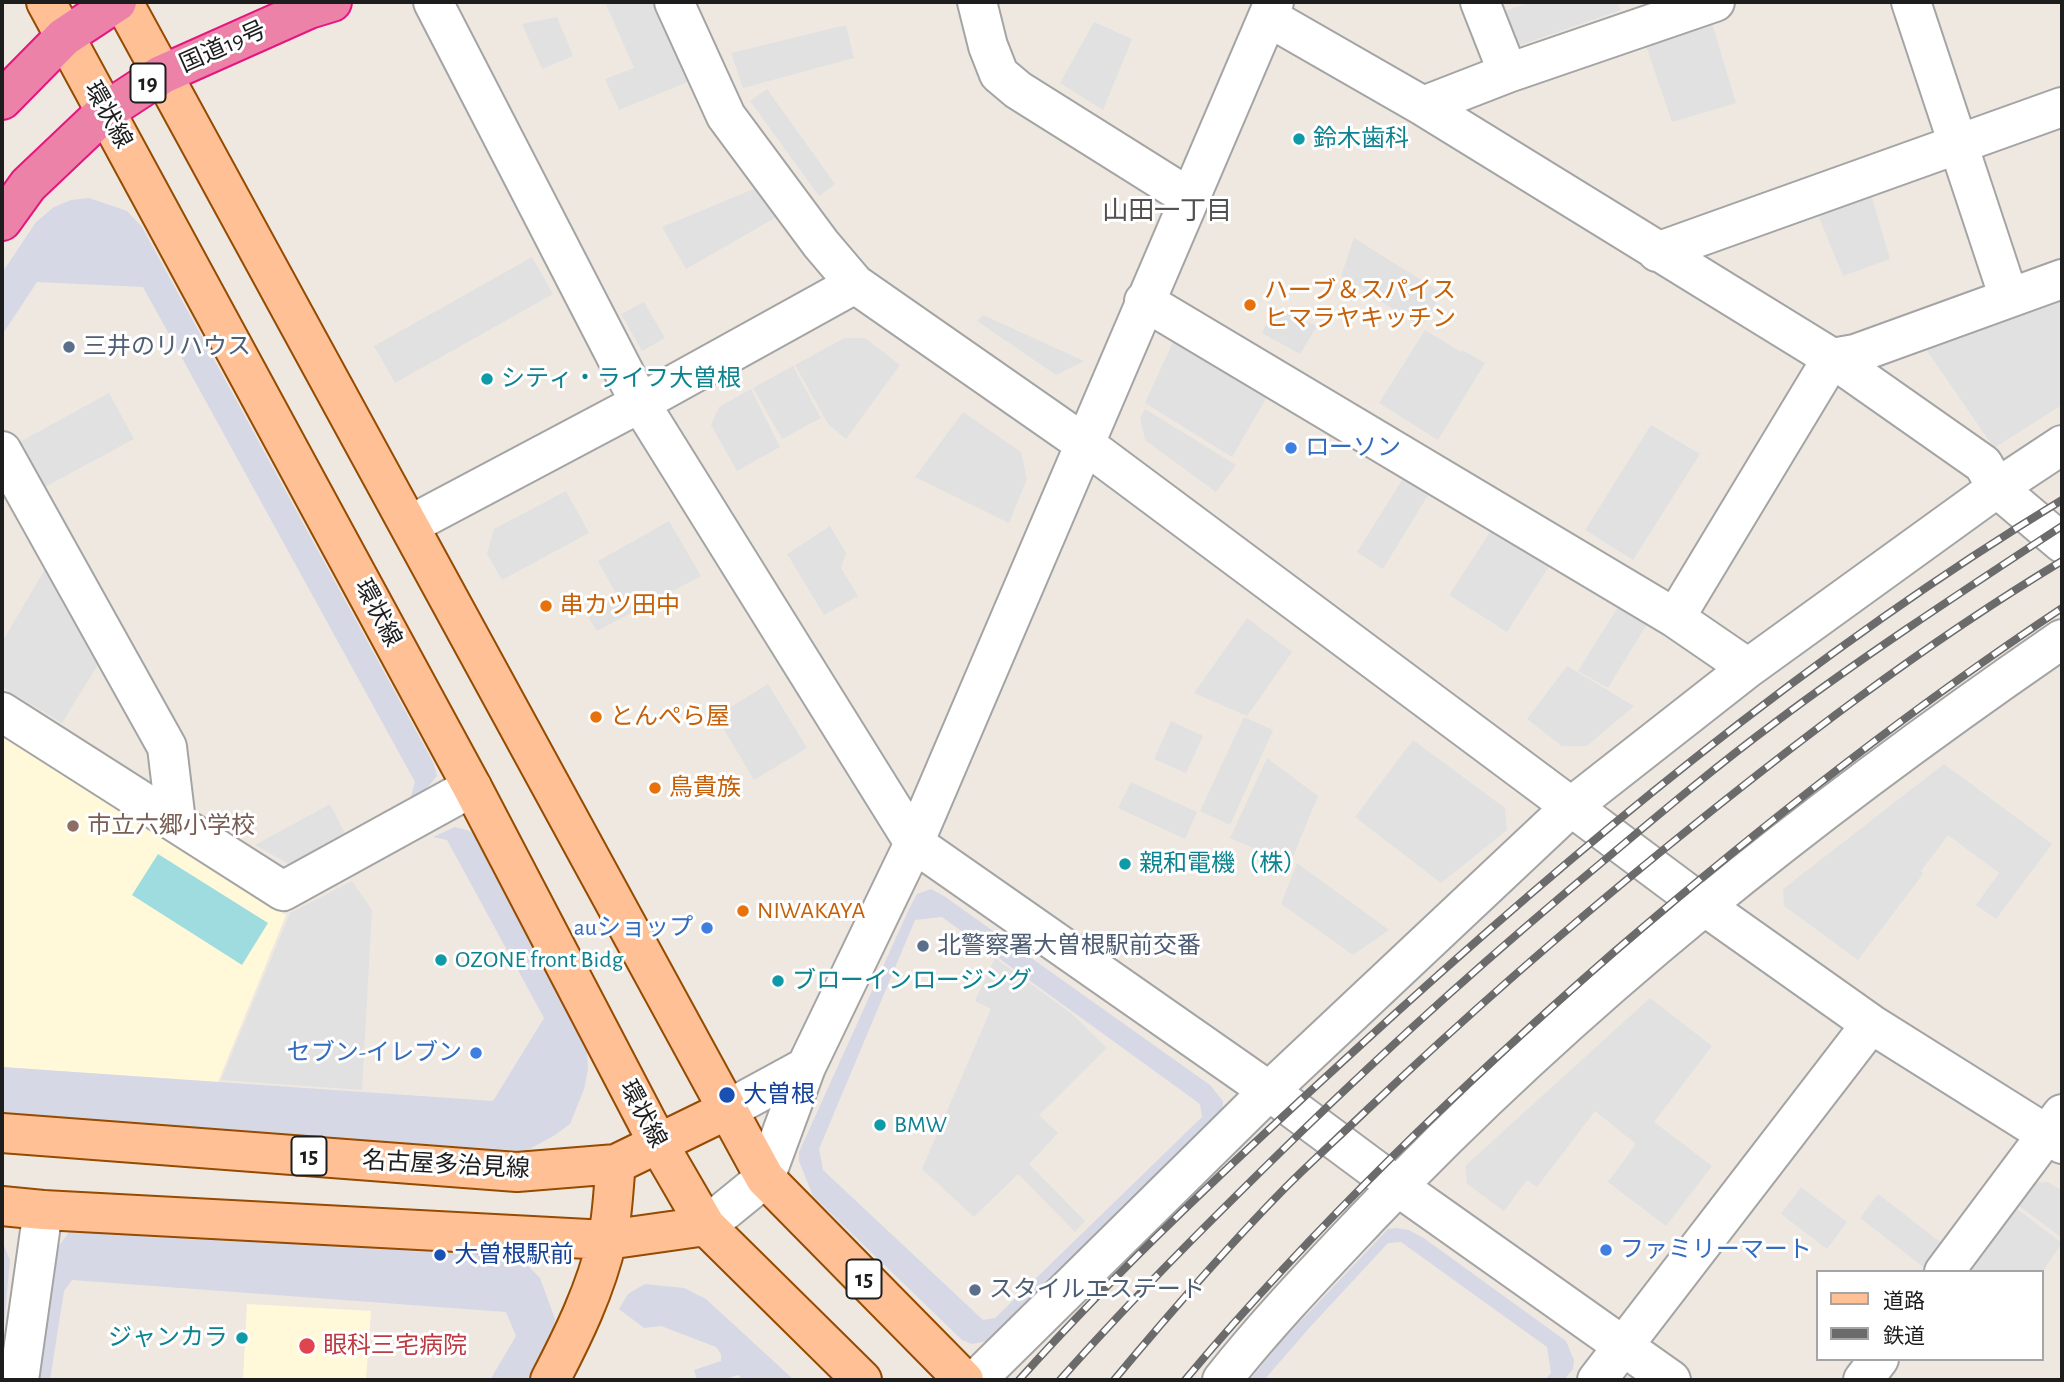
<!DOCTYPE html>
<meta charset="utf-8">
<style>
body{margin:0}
#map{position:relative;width:2064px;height:1382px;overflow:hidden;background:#efe8e1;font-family:"Alegreya Sans","Noto Sans JP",sans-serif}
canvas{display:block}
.frame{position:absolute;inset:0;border:4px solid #1d1d1d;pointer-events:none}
.legend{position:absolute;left:1816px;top:1270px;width:228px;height:91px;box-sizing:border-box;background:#fff;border:2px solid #a5a5a5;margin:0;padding:9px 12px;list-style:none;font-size:21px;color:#1d1d1d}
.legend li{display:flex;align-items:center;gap:14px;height:35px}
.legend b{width:35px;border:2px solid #a5a5a5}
</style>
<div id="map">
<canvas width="2064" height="1382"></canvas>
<div class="frame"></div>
<ul class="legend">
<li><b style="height:9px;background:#ffc096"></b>道路</li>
<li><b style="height:9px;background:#6b6b6b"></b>鉄道</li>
</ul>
</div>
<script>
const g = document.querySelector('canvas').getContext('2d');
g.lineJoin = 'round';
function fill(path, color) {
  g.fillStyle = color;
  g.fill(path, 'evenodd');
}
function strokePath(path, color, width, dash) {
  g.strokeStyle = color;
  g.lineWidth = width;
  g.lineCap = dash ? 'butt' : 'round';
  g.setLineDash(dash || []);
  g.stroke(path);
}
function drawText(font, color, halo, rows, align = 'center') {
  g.font = font + ' "Alegreya Sans","Noto Sans JP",sans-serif';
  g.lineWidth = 6;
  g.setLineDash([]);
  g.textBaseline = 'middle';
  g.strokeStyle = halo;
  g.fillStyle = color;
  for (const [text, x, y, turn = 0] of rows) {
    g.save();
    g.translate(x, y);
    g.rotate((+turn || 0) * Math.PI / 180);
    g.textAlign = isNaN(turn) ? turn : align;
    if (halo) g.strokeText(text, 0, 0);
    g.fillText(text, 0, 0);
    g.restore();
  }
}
fill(new Path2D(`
 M2,737L286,915L218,1082L2,1067Z
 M247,1304L371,1311L366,1380H243Z`), '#fff9da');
fill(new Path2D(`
 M605,2H661L695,79L619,110L605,79L634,68Z
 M1532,2H1617L1621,10L1509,49L1495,14Z
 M557,17L573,56L542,69L522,24Z
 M1711,20L1736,103L1672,122L1645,43Z
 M1094,22L1132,39L1103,110L1060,83Z
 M846,25L854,58L743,88L731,53Z
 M767,89L835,184L819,196L750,101Z
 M761,186L780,215L686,269L662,227Z
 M1870,191L1890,259L1843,276L1816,210Z
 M1354,238L1442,293L1421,327L1341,276Z
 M532,257L553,294L395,383L374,346Z
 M2062,292V405L1994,448L1921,342Z
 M644,302L665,338L642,351L621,314Z
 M1274,308L1317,326L1300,354L1262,333Z
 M983,315L1084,361L1056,375L977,321Z
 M1425,330L1461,352L1462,350L1485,363L1438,440L1379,403Z
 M844,338H865L900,365L846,439L828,424L795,365Z
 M1190,341L1271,390L1232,457L1145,403L1173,342Z
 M793,366L821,418L782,439L753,388Z
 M751,389L780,447L737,471L711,425L719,407Z
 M109,393L134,439L41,489L16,444Z
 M1145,409L1236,465L1216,492L1145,440L1140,418Z
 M963,412L1021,452L1027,479L1009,523L915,477Z
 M1651,425L1700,454L1633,560L1585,530Z
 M1407,472L1433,487L1383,569L1357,552Z
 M566,491L589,533L502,580L487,554L494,529Z
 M669,521L701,576L597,631L587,615L618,597L598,561Z
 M830,526L846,553L841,568L858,596L824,615L787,554Z
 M1494,526L1553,560L1507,632L1449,595Z
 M51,559L105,653L62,723L2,687V642Z
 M1621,602L1650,619L1608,688L1578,671Z
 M1247,618L1292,652L1247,716L1194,693Z
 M1567,666L1634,706L1587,746H1562L1527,719Z
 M768,684L807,748L754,780L716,716Z
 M1244,717L1273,730L1230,825L1200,811Z
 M1171,721L1203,736L1186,773L1154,759Z
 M1413,740L1505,808L1507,830L1441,883L1355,817Z
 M1267,758L1318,796L1290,864L1230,838Z
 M1944,764L2052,844L1996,919L1976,905L1999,873L1948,835L1921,871L1923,874L1858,960L1784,906L1783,889Z
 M1131,782L1197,812L1185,839L1118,808Z
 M330,804L347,837L294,867L255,845Z
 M1297,863L1389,930L1353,955L1281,904Z
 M352,881L372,910L362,1090L221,1080L290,913Z
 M995,958L1071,1013L1107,1048L1039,1115L1058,1133L1029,1164L1085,1221L1075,1232L1018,1174L974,1217L922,1169L991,1009L975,1001Z
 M1650,998L1712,1046L1654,1122L1712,1166L1666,1226L1608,1182L1636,1144L1595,1111L1537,1187L1527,1180L1504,1211L1467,1184L1465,1166Z
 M2048,1182L2062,1191V1238L2015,1203L2031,1183Z
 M1801,1187L1847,1222L1827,1249L1781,1214Z
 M1878,1194L1948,1248L1930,1272L1860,1218Z
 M2012,1205L2062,1243L2041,1274V1272H1961Z`), '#e1e1e1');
fill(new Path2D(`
 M89,198L127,211L142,227L434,764L437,776L427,788L410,800L415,782L143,287L37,282L2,335V273L36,222L54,207L71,200Z
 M455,827L470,831L480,842L586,1040L588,1069L584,1089L570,1124L555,1135L526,1151L2,1115V1067L493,1101L544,1018L447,840L433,837Z
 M931,889L944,896L1210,1085L1223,1101V1110L1216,1120L1004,1325L996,1335L988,1341L972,1344L962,1340L813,1196L799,1161V1152L909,909L917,894ZM942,917L1200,1104L1202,1117L995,1318L983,1320L823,1170L819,1149L915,920Z
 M80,1227L508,1252L524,1262L540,1278L555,1319L550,1342L528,1380H490L516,1336L506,1312L72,1280L64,1291L50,1380H29L53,1254L69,1232Z
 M1396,1228L1409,1230L1425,1239L1566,1341L1574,1360L1573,1369L1564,1380H1545L1551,1373L1547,1347L1401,1242L1388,1243L1311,1326L1264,1380H1250L1280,1343L1388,1229Z
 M2,1241L10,1260L2,1348Z
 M645,1284L684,1288L706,1299L794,1380H744L738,1375L722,1380H697L694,1370L721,1361V1354L716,1347L661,1326L644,1328L619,1309L628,1294Z`), '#d6d8e5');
fill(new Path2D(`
 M158,854L268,923L242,965L132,895Z`), '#9edce0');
const minor = new Path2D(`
 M433,2L640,403L914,843L1269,1091L1397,1186L1671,1380
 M674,2L726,116L821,244L855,284L1086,445L1703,905L1871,1024L2062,1144
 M977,2L988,46L999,74L1018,90L1190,198
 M1480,2L1508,73
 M1911,2L2009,298
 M1268,17L1423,106L1832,358L1983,464L1997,488L2062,543
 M1423,106L1508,73L1715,2
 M1657,252L2062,107
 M1144,301L1675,618L1748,668
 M2,451L167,747L176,822
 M410,525L640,403L855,284
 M1675,618L1832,358L1855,354L2062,279
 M2,712L283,891L472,787
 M727,1110L806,1067
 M706,1226L765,1178L806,1067L914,843L1274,2
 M1944,1272L2062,1114
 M19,1380L43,1210
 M976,1380L1269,1091L1572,806L1748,668L1997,488L2062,445
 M1222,1380C1268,1322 1318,1270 1369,1216C1578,996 1812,811 2062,639
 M1597,1380L1871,1024
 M1863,1380L1879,1359`);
const major = new Path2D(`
 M46,2L472,787L659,1145L706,1226L862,1380
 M123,2L765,1178L964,1380
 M2,1133L517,1172L616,1164L727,1110
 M2,1206L43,1210L607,1240L706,1226
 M550,1380C573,1336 596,1289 607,1240C613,1216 613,1189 616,1164`);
const highway = new Path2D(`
 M2,100L64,37L117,2
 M2,221L28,185L106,111L161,75L309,9L332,2`);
strokePath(minor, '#a4a4a4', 42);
strokePath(major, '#954b00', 42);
strokePath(highway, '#e5167f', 42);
strokePath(minor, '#fff', 38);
strokePath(major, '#ffc096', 38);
strokePath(highway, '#ed82a8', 38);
const rail = new Path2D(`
 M1019,1380C1123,1264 1237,1158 1352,1053C1572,851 1807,655 2062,500
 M1060,1380C1137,1293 1217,1214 1300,1133C1399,1037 1501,946 1607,858C1663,811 1719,764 1777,721C1869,652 1966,589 2062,526
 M1114,1380C1169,1314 1226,1248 1286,1187C1313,1160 1342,1134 1369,1108C1464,1018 1562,932 1663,850C1791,746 1921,646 2062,561
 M1185,1380C1315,1225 1462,1085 1614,952C1757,829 1904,713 2062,608`);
strokePath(rail, '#6b6b6b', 8);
strokePath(rail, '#fff', 5, [16]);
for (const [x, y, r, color] of [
 [1299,139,7,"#0f9aa8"],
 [1250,305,7,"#e8710a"],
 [69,347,7,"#5c6f8a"],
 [487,379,7,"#0f9aa8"],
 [1291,448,7,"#3f7fe0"],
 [546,606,7,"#e8710a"],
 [596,717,7,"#e8710a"],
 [655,788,7,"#e8710a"],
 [73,826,7,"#8d6e63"],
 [1125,864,7,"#0f9aa8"],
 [743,911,7,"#e8710a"],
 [707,928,7,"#3f7fe0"],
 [923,946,7,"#5c6f8a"],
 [441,960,7,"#0f9aa8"],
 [778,981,7,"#0f9aa8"],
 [476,1053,7,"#3f7fe0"],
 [727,1095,9,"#1a4fb4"],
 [880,1125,7,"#0f9aa8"],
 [1606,1250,7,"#3f7fe0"],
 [440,1255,7,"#1a4fb4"],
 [975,1290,7,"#5c6f8a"],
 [242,1338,7,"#0f9aa8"],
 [307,1346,9,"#e0444e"]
]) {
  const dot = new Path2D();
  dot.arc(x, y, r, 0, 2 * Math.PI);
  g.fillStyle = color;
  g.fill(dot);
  strokePath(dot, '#fff', 2.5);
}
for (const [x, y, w] of [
 [148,83,35],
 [309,1156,35],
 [864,1279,35]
]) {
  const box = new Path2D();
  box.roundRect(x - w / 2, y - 19.5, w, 39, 5);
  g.fillStyle = '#fff';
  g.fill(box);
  strokePath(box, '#1d1d1d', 2);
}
drawText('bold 23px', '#1d1d1d', null, [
 ["19",148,83],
 ["15",309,1156],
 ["15",864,1279]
]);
drawText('24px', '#1d1d1d', '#fff', [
 ["国道19号",223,47,-24],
 ["環状線",108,115,61],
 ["環状線",378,613,62],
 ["環状線",643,1114,62],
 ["名古屋多治見線",446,1165,3]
]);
drawText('24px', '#0d838f', '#fff', [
 ["鈴木歯科",1313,139],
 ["シティ・ライフ大曽根",501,379],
 ["親和電機（株）",1139,864],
 ["OZONE front Bidg",455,960],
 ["ブローインロージング",792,981],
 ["BMW",894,1125],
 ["ジャンカラ",228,1338,"right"]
], 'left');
drawText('24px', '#c56008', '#fff', [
 ["ハーブ＆スパイス",1264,291],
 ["ヒマラヤキッチン",1264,319],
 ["串カツ田中",560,606],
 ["とんぺら屋",610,717],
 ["鳥貴族",669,788],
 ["NIWAKAYA",757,911]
], 'left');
drawText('24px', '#4e5e75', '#fff', [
 ["三井のリハウス",83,347],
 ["北警察署大曽根駅前交番",937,946],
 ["スタイルエステート",989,1290]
], 'left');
drawText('24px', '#366cbe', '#fff', [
 ["ローソン",1305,448],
 ["auショップ",693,928,"right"],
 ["セブン-イレブン",462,1053,"right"],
 ["ファミリーマート",1620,1250]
], 'left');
drawText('24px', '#785e54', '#fff', [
 ["市立六郷小学校",87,826]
], 'left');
drawText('24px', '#164399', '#fff', [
 ["大曽根",743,1095],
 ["大曽根駅前",454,1255]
], 'left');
drawText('24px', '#be3a42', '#fff', [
 ["眼科三宅病院",323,1346]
], 'left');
drawText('26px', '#505050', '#fff', [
 ["山田一丁目",1167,211]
]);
</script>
